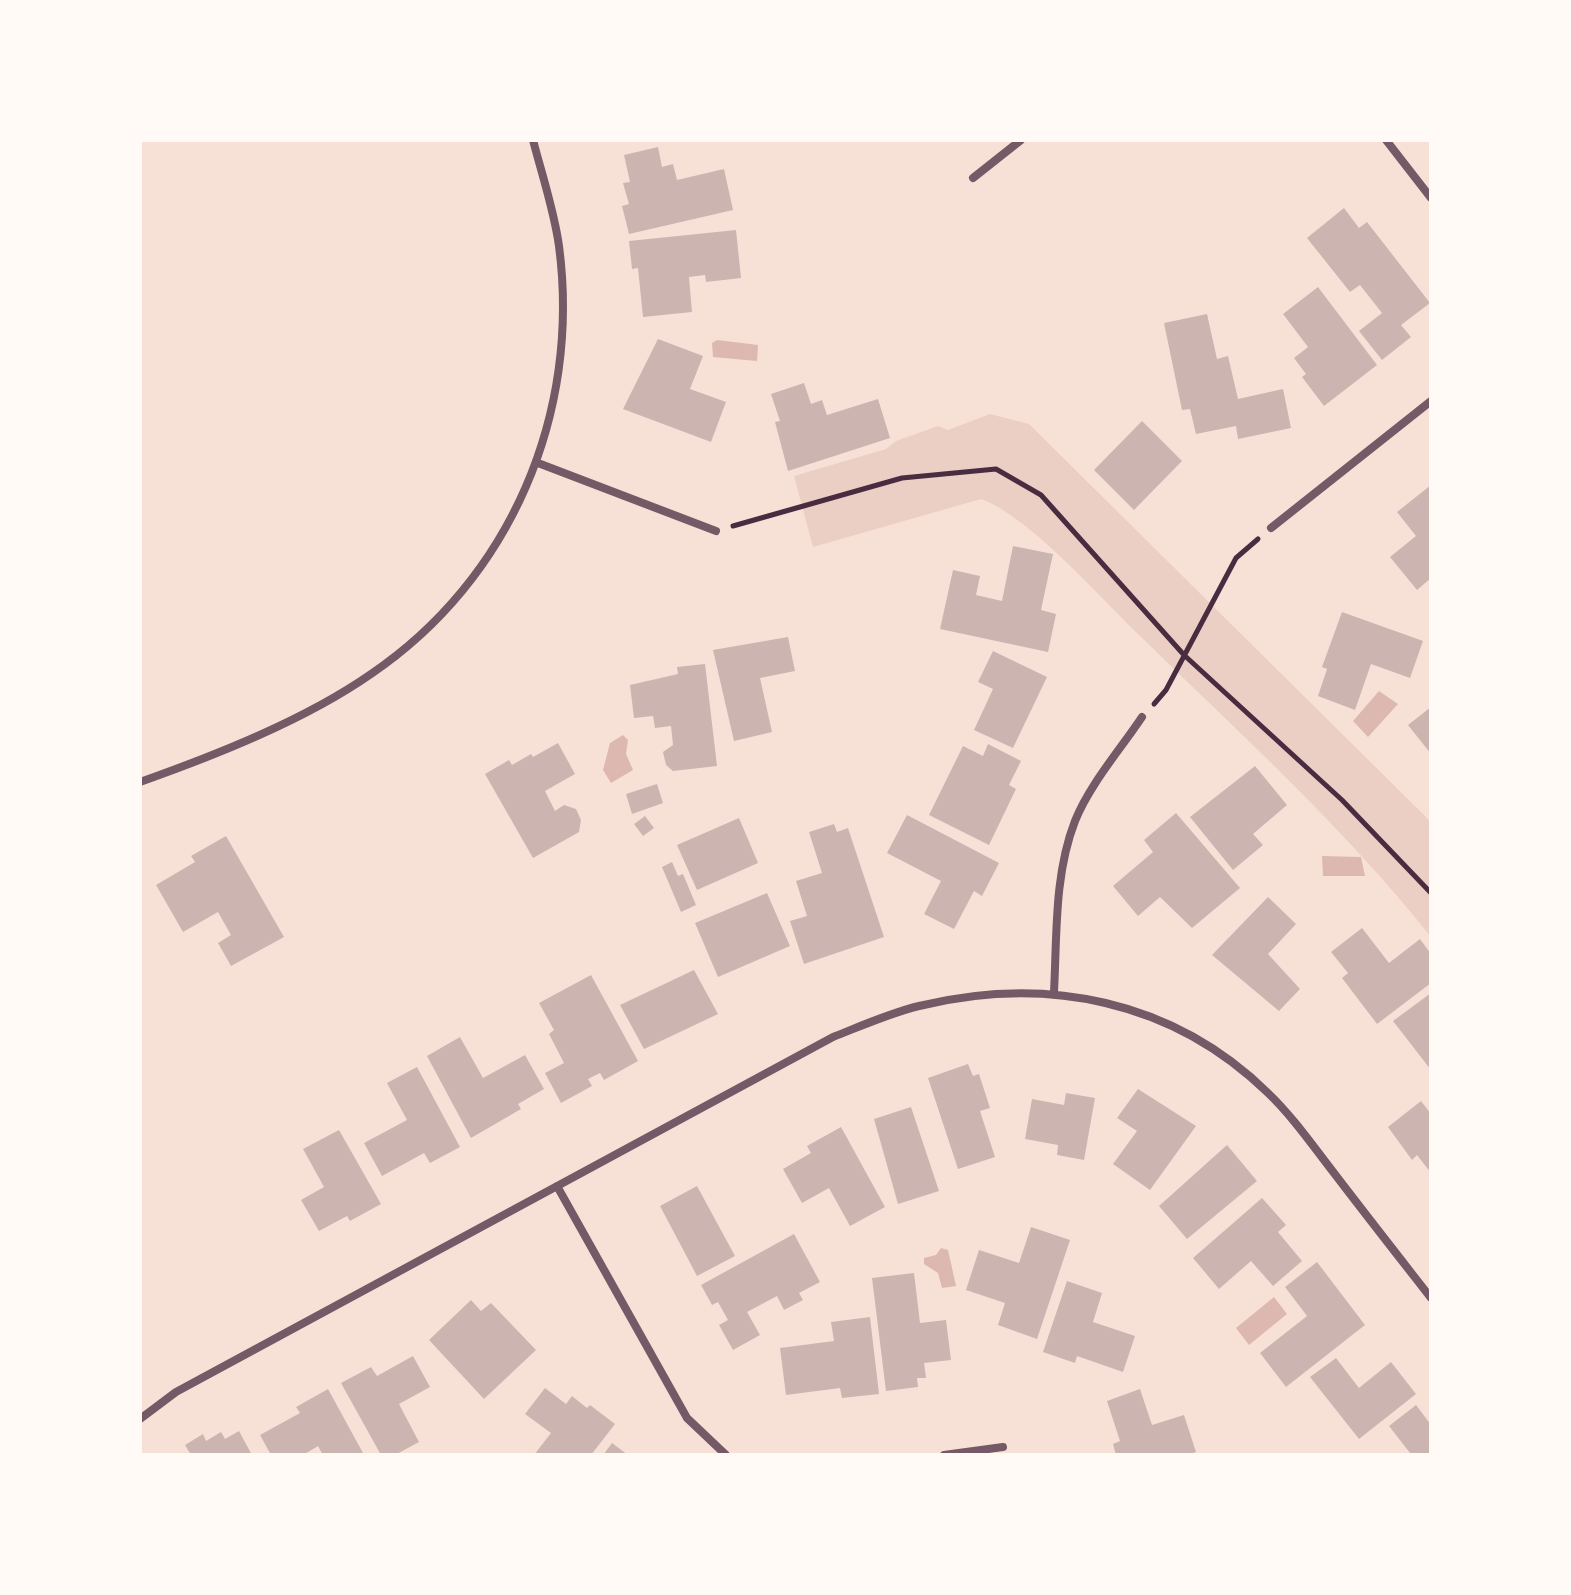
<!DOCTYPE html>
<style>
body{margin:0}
#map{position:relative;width:1571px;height:1595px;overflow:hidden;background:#f7e1d7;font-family:"IBM Plex Sans",sans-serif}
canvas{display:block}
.frame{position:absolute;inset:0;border:142px solid #fffaf5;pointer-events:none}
</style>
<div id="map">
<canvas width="1571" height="1595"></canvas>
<div class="frame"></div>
</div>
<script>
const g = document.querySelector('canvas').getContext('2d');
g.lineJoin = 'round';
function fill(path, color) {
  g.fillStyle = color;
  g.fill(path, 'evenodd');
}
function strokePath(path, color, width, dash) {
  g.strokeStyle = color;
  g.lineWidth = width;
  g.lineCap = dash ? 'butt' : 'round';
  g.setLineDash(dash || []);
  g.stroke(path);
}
fill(new Path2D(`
 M990,414L1029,424L1425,816L1431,823V937C1343,826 1237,731 1136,632C1099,596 1027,515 981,499L813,547L794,476L886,449L896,441L938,426L948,430Z`), '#ebcfc5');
fill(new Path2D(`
 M717,340L758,345L757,361L713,357L712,343Z
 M1379,691L1398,704L1368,737L1353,721Z
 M623,735L628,740L626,754L633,770L611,783L603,770L610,743Z
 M1322,856L1361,857L1365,876H1323Z
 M941,1248L948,1250L956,1286L942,1288L938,1273L924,1264V1258L936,1255Z
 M1274,1297L1287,1314L1249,1345L1236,1328Z`), '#dcb8b0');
fill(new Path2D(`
 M658,147L662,167L673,164L677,180L724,169L733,210L629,234L622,206L629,204L623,183L630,182L624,155Z
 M1344,208L1359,228L1367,222L1430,303L1401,325L1411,337L1382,360L1359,331L1382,313L1360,285L1350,292L1307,238Z
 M736,230L741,278L706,282L705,275L689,277L692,312L643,317L638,268L632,269L629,241Z
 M1318,287L1377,365L1324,406L1302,377L1306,374L1294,358L1308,347L1283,314Z
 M1207,314L1217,359L1228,356L1238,399L1283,389L1291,428L1238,439L1236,426L1196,434L1190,409L1182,410L1164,323Z
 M658,339L703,356L690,389L726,402L711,442L623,409Z
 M804,383L811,404L822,400L827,415L878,399L890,438L788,471L775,422L780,421L771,394Z
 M1142,421L1182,461L1134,510L1094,470Z
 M1431,485V578L1417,590L1390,557L1416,536L1397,512Z
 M1013,546L1053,554L1041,610L1056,614L1048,652L940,629L953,570L980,576L976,595L1002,601Z
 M1342,612L1423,641L1410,678L1371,664L1355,710L1318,696L1327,669L1322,667Z
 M788,637L795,671L760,678L772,732L734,741L713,650Z
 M993,651L1047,677L1013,748L974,730L993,689L978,682Z
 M705,664L717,766L673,771L666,765L663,752L673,745L671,726L655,728L653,716L634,718L630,685L678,674L677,667Z
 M1431,707V754L1408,725Z
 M558,743L575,774L545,791L555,811L564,805L576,809L581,820L579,832L533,858L485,774L509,760L512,765L531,754L533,757Z
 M988,744L1021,761L1009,785L1016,789L989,845L929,815L963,746L983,756Z
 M1255,766L1287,805L1253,834L1263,845L1233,870L1190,817Z
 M657,784L663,803L632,814L626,794Z
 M1176,813L1240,888L1192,928L1160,897L1138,916L1113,886L1153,852L1144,840Z
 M907,815L999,863L982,896L974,891L954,929L924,914L941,881L887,853Z
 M645,816L654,828L643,836L634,824Z
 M739,818L758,863L697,890L677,845Z
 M834,824L837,832L848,828L884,937L804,964L790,921L807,916L796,881L822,873L809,832Z
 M226,836L284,937L231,966L218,943L231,935L218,912L183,932L156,885L195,862L191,856Z
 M672,862L678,876L683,874L696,905L681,912L662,867Z
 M767,893L790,946L718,977L695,923Z
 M1268,897L1296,924L1268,954L1300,989L1279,1011L1212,955Z
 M1362,928L1389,963L1420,939L1431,954V983L1377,1024L1342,978L1348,973L1331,952Z
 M694,970L718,1014L644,1049L620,1005Z
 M591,975L638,1061L604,1080L600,1073L588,1079L592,1086L561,1103L545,1073L564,1063L549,1034L554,1030L539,1003Z
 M1431,993V1070L1393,1021Z
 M460,1037L483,1078L525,1055L544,1089L518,1104L521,1109L471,1138L427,1056Z
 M968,1064L973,1076L979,1074L990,1108L980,1111L995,1157L958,1169L928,1078Z
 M417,1067L460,1147L430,1163L424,1153L382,1176L364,1143L407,1120L387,1083Z
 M1138,1089L1196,1126L1150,1190L1113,1164L1137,1131L1117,1118Z
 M1066,1093L1095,1098L1084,1160L1057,1155L1058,1145L1025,1139L1032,1099L1064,1105Z
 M1421,1101L1431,1114V1173L1417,1155L1412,1160L1388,1127Z
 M911,1107L939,1191L898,1204L874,1119Z
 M841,1127L885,1207L850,1226L829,1188L802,1203L783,1169L811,1153L807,1146Z
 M339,1130L381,1204L350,1221L347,1216L319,1231L301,1200L324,1187L303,1149Z
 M1227,1145L1257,1181L1187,1239L1159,1206Z
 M697,1186L735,1256L697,1276L660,1206Z
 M1262,1198L1286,1225L1278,1232L1302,1261L1273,1286L1251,1261L1219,1289L1193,1258Z
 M1031,1227L1070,1240L1037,1339L998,1325L1005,1303L966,1290L979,1250L1019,1263Z
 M794,1234L820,1282L799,1293L803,1300L784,1310L777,1296L747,1312L760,1335L733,1350L719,1325L728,1320L718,1302L712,1305L701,1285Z
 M1317,1262L1365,1325L1286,1387L1260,1353L1307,1316L1285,1287Z
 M914,1273L920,1323L946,1320L951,1360L924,1363L926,1378H917L918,1387L886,1391L872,1278Z
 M1067,1281L1102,1293L1093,1322L1135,1336L1123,1372L1077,1356L1075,1363L1043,1352Z
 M471,1300L481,1311L491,1303L536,1350L484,1399L429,1340Z
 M870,1317L879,1394L842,1398L840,1388L786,1395L780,1348L834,1341L831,1322Z
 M413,1356L430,1387L399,1404L419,1442L395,1455H381L341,1383L371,1367L377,1376Z
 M1336,1358L1359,1388L1391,1362L1416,1394L1359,1439L1310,1377Z
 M545,1388L566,1404L572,1396L587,1408L590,1405L615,1424L591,1455H534L551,1433L525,1414Z
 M328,1389L363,1453L323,1455L318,1446L303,1455H271L260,1435L300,1413L296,1407Z
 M1140,1389L1152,1425L1184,1415L1196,1452L1187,1455H1116L1113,1444L1120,1441L1107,1401Z
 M1416,1405L1431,1425V1455H1407L1410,1453L1389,1426Z
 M239,1431L252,1455H191L185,1445L203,1434L206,1441L221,1432L225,1439Z
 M612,1443L628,1455H603Z`), '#ccb4b1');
strokePath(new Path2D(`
 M733,526L902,478L996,469L1041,495L1184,655L1342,800L1431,893
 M1154,704L1166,690L1236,558L1258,539`), '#4a2c40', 5);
strokePath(new Path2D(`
 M1386,140L1431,198
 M973,178L1021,140
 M538,463L716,531
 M1271,528L1431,401
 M140,782C216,755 305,720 371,674C511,579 581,413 559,246C554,210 542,175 533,140
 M1054,992C1057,936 1054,875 1075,821C1090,784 1120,750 1142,717
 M557,1186L687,1418L726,1455
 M140,1419L176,1392L833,1037C861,1026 890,1013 919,1006C1046,975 1173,1000 1268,1093C1293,1117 1313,1146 1334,1173C1366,1215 1399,1257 1431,1298
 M944,1455L1003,1447`), '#755966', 8);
</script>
